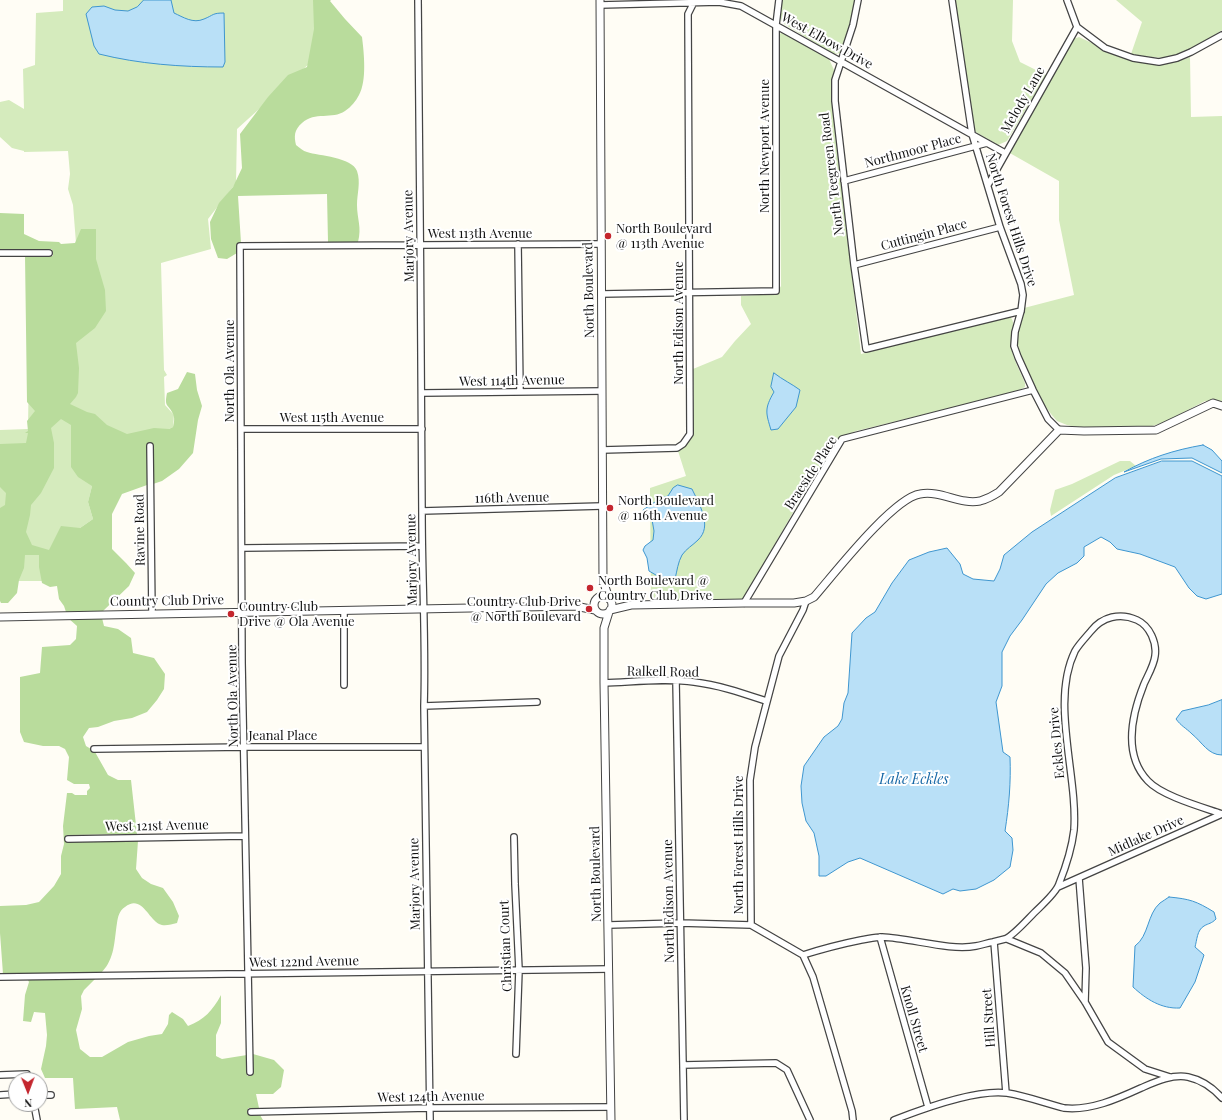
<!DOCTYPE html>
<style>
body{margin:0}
#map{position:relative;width:1222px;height:1120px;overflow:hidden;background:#fffdf5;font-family:"Playfair Display",serif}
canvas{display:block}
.north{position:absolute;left:8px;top:1072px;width:40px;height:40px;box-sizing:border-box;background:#fff;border:1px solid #a0a0a0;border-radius:50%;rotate:179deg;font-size:11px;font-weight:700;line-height:16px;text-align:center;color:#111}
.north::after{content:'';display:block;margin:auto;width:14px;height:18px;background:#c4262e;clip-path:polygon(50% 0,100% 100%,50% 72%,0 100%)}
</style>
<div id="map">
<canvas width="1222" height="1120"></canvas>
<div class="north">N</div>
</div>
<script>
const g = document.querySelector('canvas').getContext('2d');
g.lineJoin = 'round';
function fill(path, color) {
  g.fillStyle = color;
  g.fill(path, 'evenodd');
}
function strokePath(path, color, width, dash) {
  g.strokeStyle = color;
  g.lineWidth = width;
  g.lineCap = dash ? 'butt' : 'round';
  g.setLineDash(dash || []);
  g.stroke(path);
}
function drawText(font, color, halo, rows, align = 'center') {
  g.font = font + ' "Playfair Display",serif';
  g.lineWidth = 4;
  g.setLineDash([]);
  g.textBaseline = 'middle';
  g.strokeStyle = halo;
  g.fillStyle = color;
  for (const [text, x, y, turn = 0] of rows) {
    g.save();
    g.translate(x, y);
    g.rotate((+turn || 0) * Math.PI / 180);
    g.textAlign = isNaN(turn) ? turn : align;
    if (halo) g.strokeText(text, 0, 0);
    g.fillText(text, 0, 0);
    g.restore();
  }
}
fill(new Path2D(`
 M63,0H319L310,63L237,129L236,183L208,219L211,249L161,263L164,370L167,375L164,377L165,405L174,415L173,427L169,429L91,439L92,486L88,502L93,519L80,528H77L69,581H0V430L28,429L30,287L53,285V250L76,243L73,205L68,189L70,174L68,151L24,152V151L12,148L0,137V102L9,100L24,109L23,69L35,65L36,13L63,11Z
 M781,0H855L851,22L843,49L840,53L834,54L830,52L784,24C777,18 780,9 781,0Z
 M954,0H1013L1012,41L1020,62L1046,75L1007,141L998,145L974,131Z
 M1116,0H1222V30C1207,40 1190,54 1172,57C1158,59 1144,56 1131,54L1142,22Z
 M782,32H785L829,59L834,70L832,100L861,354L1009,316C1018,322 1010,337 1011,346C1013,359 1020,371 1025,383V387L1016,392L856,431C847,435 840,439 834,446L795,509L744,598L741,600L651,601L650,488L686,476L678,451C682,448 686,446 688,443C696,431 693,385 693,369L722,357L735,341L751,324L741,305V296L776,294L781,286L779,39V35Z
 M1079,37L1109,51L1162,63L1176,62L1190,57L1191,117L1222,116V401H1205L1165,422L1152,426L1132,428H1080L1067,425L1057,421L1051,414L1039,397L1029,376L1019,351L1017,338L1024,308L1074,295L1059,220V181L1008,152L1073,39Z
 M1120,461H1130L1136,466L1114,475L1051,516L1050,510L1055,490L1072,484Z`), '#d5ebbd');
fill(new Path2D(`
 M313,0H331L330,1L345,19L362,37C364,53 367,81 359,95C356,101 351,107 345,111C332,120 315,111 302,123C294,130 294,136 296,145C300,148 303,151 307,152C319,156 352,157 357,171C361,182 357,194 357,205C357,219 362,227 358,242H328L327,194L238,196L241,243H237V253L227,259L218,258L211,239L210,222L219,203L233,187L242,168L240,134L268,97L288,75L307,67L314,29Z
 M0,213L24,214V234L39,241L59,242L61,244L75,243L81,229H96V259L105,290L106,311L95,328L76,343L79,368L78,393L76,397L70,404L87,412L95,414L107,425L127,434L154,428L169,429L173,427C174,423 175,418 173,414C168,403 164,408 167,393L178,389L187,372L195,374L197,390L202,406L198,420L193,453L179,469L162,481L153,484V443H147V485L122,494L112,514V549L126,563L135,573L129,586L103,611L66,612L64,606L59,599L57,586L50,587L42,583L39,567V555H25L24,568L19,580L17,593L8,603H1L0,601V508L5,505L6,493L0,487V444L26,443L28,433H25L28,431L27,421L35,411L27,402L25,256H53L52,249L0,250ZM61,419L71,425V467L78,477L92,486L88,502L93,519L80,528L61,526L49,550L32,545L26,532L30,515L31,505L41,493L54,468V443L51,428Z
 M68,618H102L104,626L118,629L131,638L133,653L154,658L165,674L164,689L157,700L147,712L132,718L114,721L98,727L89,728L83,737L86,746L91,749V752H95L108,775L118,780H131L137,834L66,835L65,842L138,841L136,869L142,878L151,884L163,888L173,902L179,916L177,923C171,924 165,927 159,924C148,918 141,894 125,907C119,911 118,917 117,923C114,942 115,958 102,972L3,974L0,933V906L26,905L39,902L54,886L61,874V856L64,844L63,826L67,793H72L75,795H87V791L90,788L89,784H74L67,780L69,757L65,749L59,746H43L24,742L20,732V677L40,673L42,647L70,645L76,639L77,626Z
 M95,979L84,990L81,996L82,1009L76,1030L80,1049L90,1057H102L128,1042L149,1036L162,1034L168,1024L169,1015L172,1012L183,1019L188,1026C204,1020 213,1010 221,995V1023L216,1035V1056L222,1059L247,1055V1076L253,1075V1054L274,1060L284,1070L281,1087L273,1094H256L259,1108H248V1115H260L263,1120H120L117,1107L75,1109L73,1078H45L41,1069L46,1046L47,1035L45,1013L34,1012L31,1022L23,1021L25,995L29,982L28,980Z`), '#b9dc9c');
const water = new Path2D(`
 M144,0H171L174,13C183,17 193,24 204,19C214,15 212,13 224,13L225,62L223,67C181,67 139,64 99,54L94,46L86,14L92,7L104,6L115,10L128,11L137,7Z
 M774,373C783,380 792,384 800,390L796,407L778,429L771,430C766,413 764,409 774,392L771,387Z
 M1203,445L1212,450L1222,461V473L1192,458L1161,459L1124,472C1149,458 1174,450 1203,445Z
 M1162,461H1192L1222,476V594L1206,599L1197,596L1189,588L1175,567L1140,554L1117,549L1110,542L1101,537L1084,547V556L1077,563L1058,573L1046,584L1022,620L1010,636L1002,652V686L996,702L1003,752L1010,757C1011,782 1009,806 1005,831L1012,838L1013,850L1010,867L994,880L976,889L960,891L953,889L943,894L860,858L848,862L826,876H819V856L814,833L806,821L802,803L801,786L804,766L824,737L838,726L842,719L844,703L848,693L852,633L866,618L875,612L892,583L909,560L929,552L947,548L960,564L963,574L973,579L994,581L1000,569L1004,555L1032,532L1115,478Z
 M678,485L692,489C699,504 713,526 698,540C693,545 686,549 682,555C678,562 677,571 675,579L672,580L661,578L649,571L647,558L643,550L645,546L653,540L654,531L651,514L645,513L643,510L661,498L668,496L673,488Z
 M1222,700V755C1208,755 1202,742 1192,734C1186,728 1181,726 1176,719L1182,711L1208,705Z
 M1169,897C1190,899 1196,901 1214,912L1216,919C1211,924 1209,923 1204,926C1197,930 1197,940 1195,947L1204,955L1195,982L1180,1008C1161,1009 1146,999 1133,987L1135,946C1149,936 1147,914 1160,903C1163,901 1166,899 1169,897Z`);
fill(water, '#b9e0f7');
strokePath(water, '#3f96cf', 1);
const minor = new Path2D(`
 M418,0C420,171 421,343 422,514C422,578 426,642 424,706L430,1120
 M858,0L853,25L835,80V101L854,265L866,349L1021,311
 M952,0L972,134L1000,227L1021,284L1023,295L1021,311L1015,332L1014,346L1018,357L1033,390L1048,419L1059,430
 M1067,0L1077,27L1105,48L1133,58L1159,62L1177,58L1191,52L1222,35
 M600,5L719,2L741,6L1005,153
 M844,181L987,143
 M988,185L1077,27
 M518,244L520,392
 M0,253H49
 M854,265L1000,227
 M601,294L776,291V25L779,0
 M422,393L602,391
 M241,429H422
 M150,446L152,614
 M602,450L677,448L683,444L690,434L688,14L693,4L697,0
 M422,511L602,506
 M243,548L422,546
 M806,601L803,610L779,656L755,747L750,780L751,925L803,955L813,977L852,1111L853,1120
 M744,603L842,439L1033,390
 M676,681L684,1120
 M604,683C634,682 665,678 694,682C719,685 742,693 766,701
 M344,685V611
 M424,706L537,702
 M94,749L245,747H424
 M514,837L515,884L519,970L516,1054
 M68,839L245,836
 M1079,878L1086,968L1085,1002
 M1058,887L1222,814
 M609,925L680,923L751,925
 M880,937L928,1107
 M1007,939L1041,953L1065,973L1085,1002L1108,1042L1145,1069L1170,1077
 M994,942L1006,1093
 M803,955C822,949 841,944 861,940C868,939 875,937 882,937C911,938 949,951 976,946C982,945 987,943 993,942C997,941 1001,940 1005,939C1013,936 1027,920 1034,913C1041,906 1056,893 1059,884C1065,869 1072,847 1074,830C1078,775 1050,702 1075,651C1079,644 1086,637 1091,631C1102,617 1120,612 1137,620C1150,626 1157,643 1155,656C1154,665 1148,675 1144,684C1132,714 1122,754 1148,781C1162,796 1202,807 1222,814
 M0,977L609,969
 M683,1065L776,1063L787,1070L810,1120
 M250,1072L242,663L240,246L600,244
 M0,1075L27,1074
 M0,1095L16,1094
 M40,1095H51
 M34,1104L37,1120
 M251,1112L429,1108L611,1107
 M894,1120C922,1109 977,1089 1007,1093C1026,1096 1045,1103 1064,1108C1090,1111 1117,1099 1141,1088C1155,1082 1172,1074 1188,1077C1202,1080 1213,1088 1222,1098`);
const tertiary = new Path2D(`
 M600,0L603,580L609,599
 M594 605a9 9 0 1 1 18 0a9 9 0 1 1-18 0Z
 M610,610L631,605L744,603H794L806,601L814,597C834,574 893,498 920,494C941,490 960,505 980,501C987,499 993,496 999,492L1059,430L1084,431L1156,430L1213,403L1222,406
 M609,612L604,628V683L611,1120
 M0,617L575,606L595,610`);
strokePath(minor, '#444', 8);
strokePath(tertiary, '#444', 9);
strokePath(minor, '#fff', 5.5);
strokePath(tertiary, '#fff', 7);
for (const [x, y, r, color] of [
 [608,236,4,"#c4262e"],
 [610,508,4,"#c4262e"],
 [590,588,4,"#c4262e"],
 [589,609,4,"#c4262e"],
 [231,614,4,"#c4262e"]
]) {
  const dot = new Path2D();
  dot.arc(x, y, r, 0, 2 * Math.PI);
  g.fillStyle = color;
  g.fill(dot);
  strokePath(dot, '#fff', 1.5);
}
drawText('13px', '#111', '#fff', [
 ["West Elbow Drive",827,41,29],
 ["Melody Lane",1023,100,-60],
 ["North Newport Avenue",765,146,-90],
 ["Northmoor Place",913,151,-15],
 ["North Teegreen Road",832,174,-97],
 ["North Forest Hills Drive",1011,220,72],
 ["West 113th Avenue",480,234],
 ["Cuttingin Place",924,235,-15],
 ["Marjory Avenue",409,236,-91],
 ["North Boulevard",589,290,-91],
 ["North Edison Avenue",679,323,-90],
 ["North Ola Avenue",230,371,-90],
 ["West 114th Avenue",512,381,-1],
 ["West 115th Avenue",332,418],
 ["Braeside Place",811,473,-57],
 ["116th Avenue",512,498,-1],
 ["Ravine Road",140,530,-91],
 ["Marjory Avenue",412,560,-91],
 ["Country Club Drive",167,601,-1],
 ["Ralkell Road",663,672,1],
 ["North Ola Avenue",233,696,-91],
 ["Jeanal Place",283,736],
 ["Eckles Drive",1057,743,-95],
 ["West 121st Avenue",157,826,-1],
 ["Midlake Drive",1146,836,-24],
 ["North Forest Hills Drive",739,845,-90],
 ["North Boulevard",596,874,-91],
 ["Marjory Avenue",415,884,-91],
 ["North Edison Avenue",669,901,-91],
 ["Christian Court",506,946,-92],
 ["West 122nd Avenue",304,962,-1],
 ["Hill Street",989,1018,-94],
 ["Knoll Street",914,1019,74],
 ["West 124th Avenue",431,1097,-1]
]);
drawText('13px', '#111', '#fff', [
 ["North Boulevard",616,229],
 ["@ 113th Avenue",616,244],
 ["North Boulevard",618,501],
 ["@ 116th Avenue",618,516],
 ["North Boulevard @",598,581],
 ["Country Club Drive",598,596],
 ["Country Club Drive",581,602,"right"],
 ["@ North Boulevard",581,617,"right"],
 ["Country Club",239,607],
 ["Drive @ Ola Avenue",239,622]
], 'left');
drawText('italic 14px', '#1768a6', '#fff', [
 ["Lake Eckles",914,780]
]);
</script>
